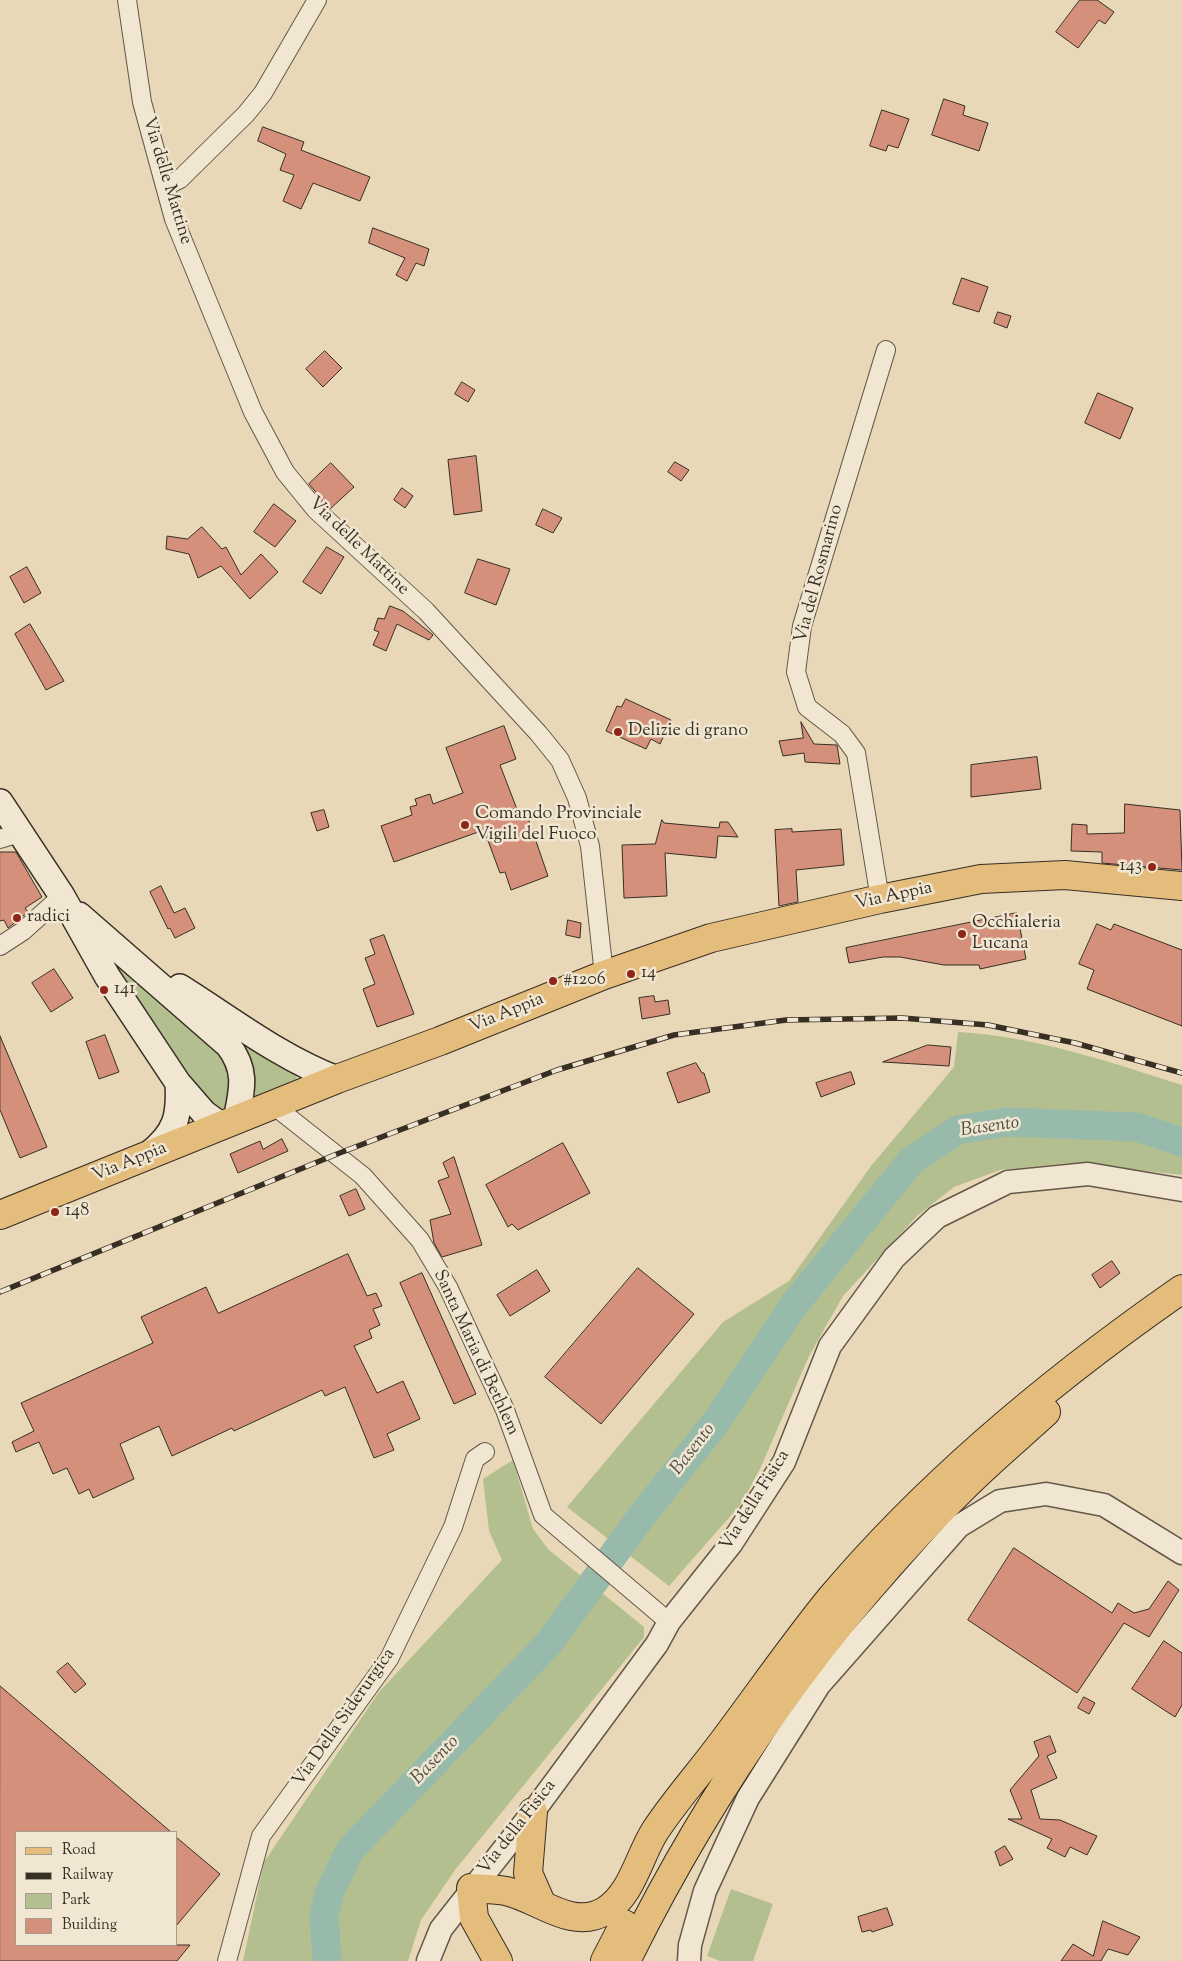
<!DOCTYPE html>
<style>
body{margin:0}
#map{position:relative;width:1182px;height:1961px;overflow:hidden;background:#e8d8b8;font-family:"Sorts Mill Goudy",serif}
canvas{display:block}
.legend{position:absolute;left:15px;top:1831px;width:162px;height:115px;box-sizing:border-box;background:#f0e6d1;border:1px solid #a69c8c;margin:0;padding:6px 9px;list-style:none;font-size:15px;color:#372e24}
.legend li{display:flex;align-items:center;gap:10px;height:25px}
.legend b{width:25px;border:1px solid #a69c8c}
</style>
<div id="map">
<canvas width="1182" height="1961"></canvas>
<ul class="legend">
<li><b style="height:6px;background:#e4bc7c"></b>Road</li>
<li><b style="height:6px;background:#372e24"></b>Railway</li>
<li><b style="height:14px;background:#b4bf90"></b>Park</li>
<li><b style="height:14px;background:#d5907c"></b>Building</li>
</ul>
</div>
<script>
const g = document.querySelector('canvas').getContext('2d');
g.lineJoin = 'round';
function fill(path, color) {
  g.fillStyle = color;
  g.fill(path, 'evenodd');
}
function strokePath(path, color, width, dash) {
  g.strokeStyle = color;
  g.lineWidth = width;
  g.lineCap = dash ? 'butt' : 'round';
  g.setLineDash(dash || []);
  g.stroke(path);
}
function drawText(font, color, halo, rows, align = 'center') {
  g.font = font + ' "Sorts Mill Goudy",serif';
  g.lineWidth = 5;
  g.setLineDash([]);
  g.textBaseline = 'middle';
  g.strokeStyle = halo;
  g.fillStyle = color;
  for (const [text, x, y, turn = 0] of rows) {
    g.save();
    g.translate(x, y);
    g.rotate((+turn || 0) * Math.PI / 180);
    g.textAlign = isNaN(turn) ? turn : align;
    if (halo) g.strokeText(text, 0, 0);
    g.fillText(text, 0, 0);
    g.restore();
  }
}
fill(new Path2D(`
 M112,958L234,1066L228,1110H221L205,1102L116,973Z
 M187,996L296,1071L297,1081L250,1104Z
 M958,1032C1034,1036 1110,1062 1182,1085V1175L1069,1163L1000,1170L954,1187L917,1216L843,1296L809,1356L760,1469L741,1504L669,1586L567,1507L723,1322L789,1281L871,1166L954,1067Z
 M513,1460L533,1529L549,1550L644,1627V1637L455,1870L421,1920L408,1961H243L264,1862L379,1692L502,1560L489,1531L483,1479Z
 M731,1889L773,1904L753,1961H720L707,1956Z`), '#b4bf90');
strokePath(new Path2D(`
 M327,1961L324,1915L330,1891L350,1850L549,1643L641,1517L719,1418L793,1306L911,1161L958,1130L1006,1122L1137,1127L1182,1142`), '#98baab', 29);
const building = new Path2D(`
 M1080,0H1097L1114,12L1105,24L1099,20L1078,48L1056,32Z
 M944,99L965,106L963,115L988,123L979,151L932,135Z
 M882,110L909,119L898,148L888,145L886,151L870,146Z
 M263,127L304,142L301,150L370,177L360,201L313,183L301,209L283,201L294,175L280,170L286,154L258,141Z
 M373,228L429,249L424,266L416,263L407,281L396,275L405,258L369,243Z
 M962,278L988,287L979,312L953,304Z
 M998,312L1011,316L1007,328L994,323Z
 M325,351L342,368L323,387L306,369Z
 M462,382L475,390L468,402L455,394Z
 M1098,393L1133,408L1120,439L1085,423Z
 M476,456L482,511L454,515L448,460Z
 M675,462L689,470L681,481L668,472Z
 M331,463L354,487L330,509L309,484Z
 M402,488L413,496L405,508L394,500Z
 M274,504L296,521L275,547L254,532Z
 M543,509L562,518L553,533L536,525Z
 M202,527L222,549L226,547L241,575L261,554L278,572L250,599L221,566L198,578L189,554L166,549L167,536L187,539Z
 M327,547L344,557L321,594L303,582Z
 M478,559L510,569L496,605L465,593Z
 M27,567L41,593L24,603L10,577Z
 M390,606L403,611L433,635L429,640L397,624L386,651L373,645L379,632L374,630L378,618L384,619Z
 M30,624L64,681L46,690L15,634Z
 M626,699L671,720L660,744L651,739L646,749L606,731L617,706L621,707Z
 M801,722L814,744L837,745L840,764L805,762L804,753L783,756L779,741L803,738Z
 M504,726L516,759L500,765L520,817L527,815L548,876L511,890L505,872L500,873L484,830L394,862L381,826L412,815L410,807L417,805L415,799L430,794L433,804L463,793L446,748Z
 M1037,757L1041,789L971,797V765Z
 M1125,804L1180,810L1182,870L1102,863V852L1071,851L1072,824L1087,825V834L1124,833Z
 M324,810L329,827L317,831L311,813Z
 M662,820L664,823L719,828L720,822H728L738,837L718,836L716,858L665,853L667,896L624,898L622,845L655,844Z
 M792,829V832L841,829L844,865L796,870L798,902L779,906L775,830Z
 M0,852H16L42,897L25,908L28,912L8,928L4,920L0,921Z
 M161,886L174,913L185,908L195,928L175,938L170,928L168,929L150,892Z
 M1017,913L1026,959L980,969L979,965H944L900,957H883L849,963L846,948Z
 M568,920L581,923L580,938L566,935Z
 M1097,924L1111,930L1114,924L1182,950V1026L1087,989L1094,970L1079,964Z
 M384,935L414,1014L377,1027L363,989L375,984L365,958L375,954L370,940Z
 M54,969L73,998L51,1012L32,983Z
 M654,996L655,1002L668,1000L670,1014L642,1019L639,998Z
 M105,1035L119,1072L99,1079L86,1042Z
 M0,1036L47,1147L20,1158L0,1110Z
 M928,1045L951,1047L949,1066L883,1062Z
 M696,1063L702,1073H704L710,1092L678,1103L667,1073Z
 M851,1072L855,1084L821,1097L816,1083Z
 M282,1139L288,1151L238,1173L230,1154L260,1141L263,1149Z
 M563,1143L590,1193L518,1230L512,1224L508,1227L486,1185Z
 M454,1157L482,1245L442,1257L434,1243L430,1220L451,1214L438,1181L449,1177L443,1163Z
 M356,1189L365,1209L349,1216L340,1196Z
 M348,1254L367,1296L376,1293L382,1306L373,1309L380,1325L369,1330L372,1338L354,1346L377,1393L403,1381L420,1419L387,1434L394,1450L374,1458L345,1387L325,1396L322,1390L234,1431L232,1428L172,1456L159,1426L120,1444L134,1479L93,1498L89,1489L79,1494L67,1468L53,1474L39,1442L16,1452L12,1442L34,1431L21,1403L153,1343L141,1317L206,1287L218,1313Z
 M1112,1261L1120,1273L1100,1288L1092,1275Z
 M638,1268L694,1314L601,1424L545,1377Z
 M537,1270L550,1291L510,1316L497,1295Z
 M422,1273L476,1394L454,1404L400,1283Z
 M1014,1548L1112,1613L1118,1603L1134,1613L1149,1609L1168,1581L1179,1590L1149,1637L1124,1623L1077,1693L968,1620Z
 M1164,1641L1182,1653V1705L1175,1717L1132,1689Z
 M68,1663L86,1684L75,1693L57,1672Z
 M0,1686L171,1832H16V1945H190L177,1961H0Z
 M1084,1697L1095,1703L1089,1714L1078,1708Z
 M1050,1736L1056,1752L1047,1756L1057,1778L1031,1790L1040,1819L1060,1820L1097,1836L1087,1855L1070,1847L1065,1857L1047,1848L1052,1839L1008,1819H1022L1010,1790L1039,1756L1034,1742Z
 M176,1837L220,1874L176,1926Z
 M1005,1846L1013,1859L1000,1866L995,1852Z
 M887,1908L893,1925L872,1932L871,1930L862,1932L858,1917Z
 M1103,1921L1140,1937L1128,1955L1108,1949L1101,1961H1061L1073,1944L1093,1956Z`);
fill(building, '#d5907c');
strokePath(building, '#372e24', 1);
const minor = new Path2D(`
 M127,0L142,102L174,219L253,412L285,472L316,510L426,611L539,734L560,760L577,798L590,846L604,975
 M166,186L180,179L246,114L263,93L317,0
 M0,839L20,833
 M880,899L856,753L842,734L807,707L796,672L802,626L886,350
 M0,946L23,931L62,896
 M273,1105L363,1176L420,1240L448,1287L505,1410L543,1515L669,1622
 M227,1961L261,1836L389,1659L453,1527L475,1459L485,1452`);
const tertiary = new Path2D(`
 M428,1961L441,1929L533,1812L657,1644L669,1622L731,1544L784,1462L830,1346L894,1258L937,1217L1008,1182L1088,1174L1182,1190
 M689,1961L690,1945L705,1891L748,1798L819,1685L959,1526L1000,1501L1046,1494L1104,1505L1182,1553`);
const secondary = new Path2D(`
 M0,802L62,896L107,976L178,1083L204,1113L222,1126
 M79,915L228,1045C248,1071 242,1090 236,1120
 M180,987C231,1019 281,1058 337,1079
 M149,1154C176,1133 180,1116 178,1083`);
const primary = new Path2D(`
 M0,1215L337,1079L440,1041L604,975L711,938L880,899L981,879L1065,875L1182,886`);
const motorway = new Path2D(`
 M533,1812L528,1873L542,1905
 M498,1961L474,1918L471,1888C482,1889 495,1889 506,1891C538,1898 572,1931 605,1911C632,1895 639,1856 655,1831C674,1802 698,1775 719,1747C756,1698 791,1647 830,1599C931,1479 1054,1378 1182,1289
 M605,1961L624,1924
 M626,1961C712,1787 826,1622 965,1486C991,1460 1019,1437 1046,1412`);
strokePath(minor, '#635849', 20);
strokePath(tertiary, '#635849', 25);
strokePath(secondary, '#372e24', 28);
strokePath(primary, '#372e24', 30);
strokePath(motorway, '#372e24', 30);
strokePath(minor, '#f0e6d1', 18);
strokePath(tertiary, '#f0e6d1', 22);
strokePath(secondary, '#f0e6d1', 25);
strokePath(primary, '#e4bc7c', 28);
strokePath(motorway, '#e4bc7c', 28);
const rail = new Path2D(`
 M0,1292L337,1154L557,1070L674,1035L786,1020L902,1018L988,1025L1075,1043L1182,1073`);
strokePath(rail, '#372e24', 5.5);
strokePath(rail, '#f0e6d1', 4, [11]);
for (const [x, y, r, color] of [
 [618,732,5,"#8f2418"],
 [465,825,5,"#8f2418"],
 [1152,867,5,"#8f2418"],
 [17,918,5,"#8f2418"],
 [962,934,5,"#8f2418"],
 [631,974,5,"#8f2418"],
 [553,981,5,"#8f2418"],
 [104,990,5,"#8f2418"],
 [55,1212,5,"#8f2418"]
]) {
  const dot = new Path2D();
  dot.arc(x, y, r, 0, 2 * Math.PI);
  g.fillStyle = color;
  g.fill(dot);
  strokePath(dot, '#f0e6d1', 2);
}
drawText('18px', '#372e24', '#f0e6d1', [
 ["Via delle Mattine",166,181,73],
 ["Via delle Mattine",358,547,44],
 ["Via del Rosmarino",820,574,-75],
 ["Via Appia",894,897,-12],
 ["Via Appia",507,1014,-22],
 ["Via Appia",130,1163,-22],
 ["Santa Maria di Bethlem",475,1353,65],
 ["Via della Fisica",756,1501,-58],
 ["Via Della Siderurgica",345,1718,-55],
 ["Via della Fisica",518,1828,-52]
]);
drawText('18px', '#372e24', '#f0e6d1', [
 ["Delizie di grano",628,732],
 ["Comando Provinciale",475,815],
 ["Vigili del Fuoco",475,836],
 ["143",1142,867,"right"],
 ["radici",27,918],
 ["Occhialeria",972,924],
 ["Lucana",972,945],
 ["14",641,974],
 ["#1206",563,981],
 ["141",114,990],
 ["148",65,1212]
], 'left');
drawText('italic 19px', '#4f5146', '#f0e6d1', [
 ["Basento",990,1128,-8],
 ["Basento",694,1450,-52],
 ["Basento",436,1761,-46]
]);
</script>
